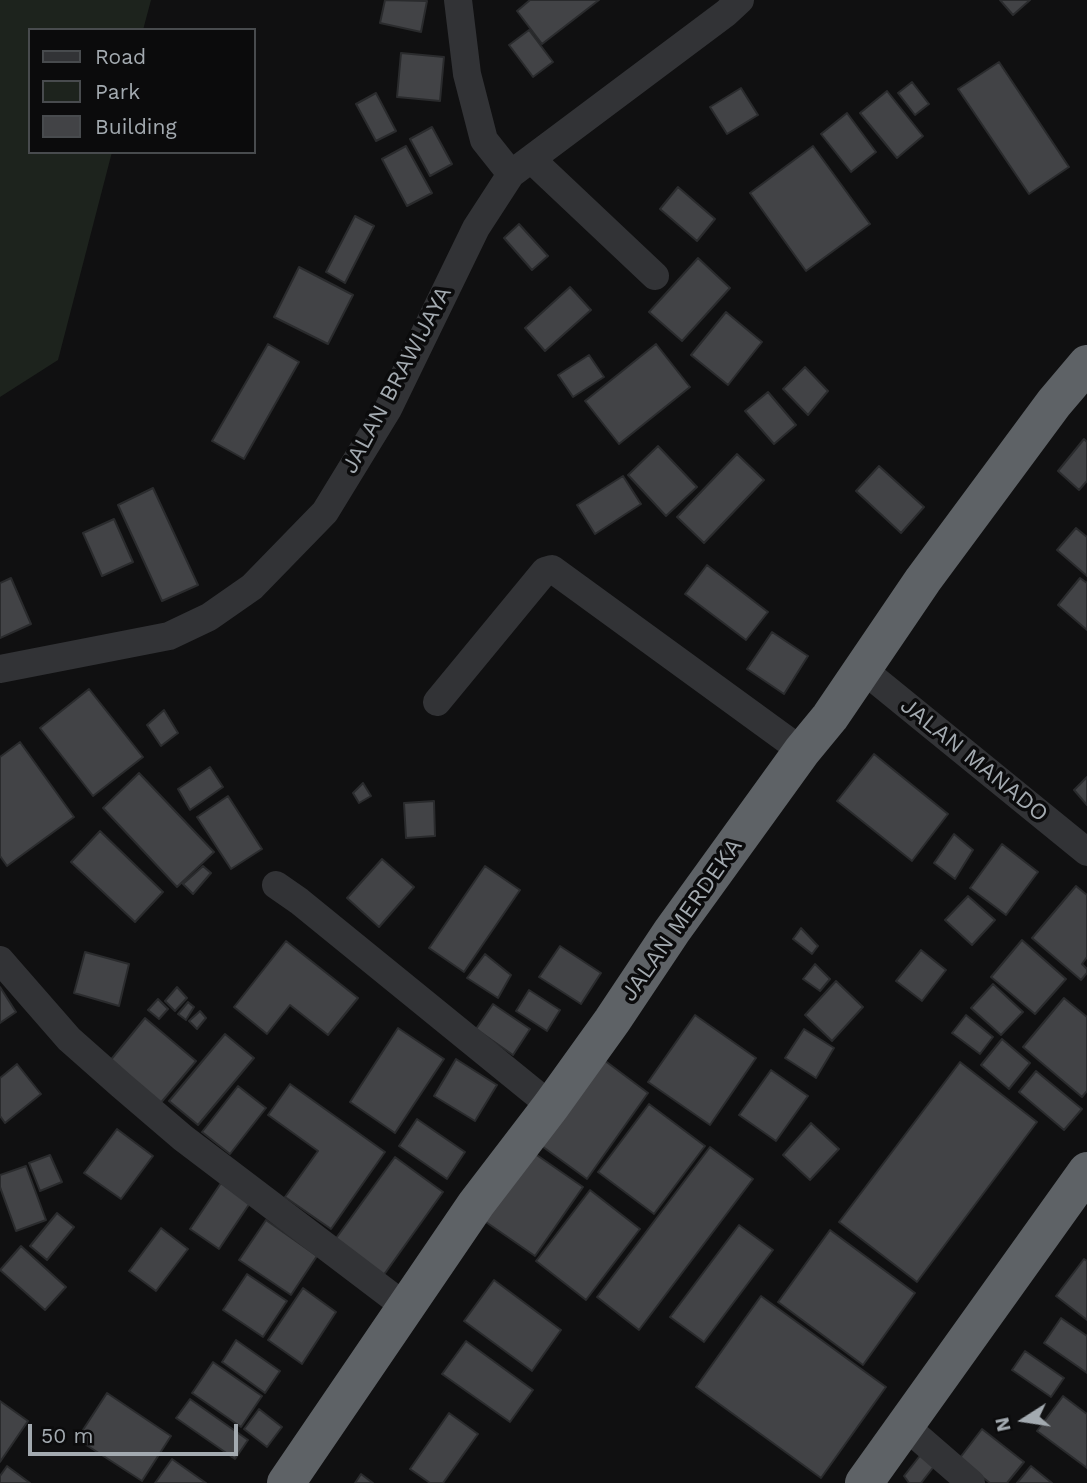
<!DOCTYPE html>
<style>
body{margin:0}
#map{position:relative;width:1087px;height:1483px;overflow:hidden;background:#101011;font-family:"Work Sans",sans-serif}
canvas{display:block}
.legend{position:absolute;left:28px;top:28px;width:228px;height:126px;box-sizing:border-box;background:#0b0b0c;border:2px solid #484b4e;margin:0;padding:9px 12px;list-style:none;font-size:21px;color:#a3aab0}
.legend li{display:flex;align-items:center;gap:14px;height:35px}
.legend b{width:35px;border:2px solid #484b4e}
.north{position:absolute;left:989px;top:1385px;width:70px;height:70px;-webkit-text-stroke:5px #0b0b0c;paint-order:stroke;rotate:258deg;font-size:19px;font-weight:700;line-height:28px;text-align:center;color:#a3aab0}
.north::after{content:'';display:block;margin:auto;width:24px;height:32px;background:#a3aab0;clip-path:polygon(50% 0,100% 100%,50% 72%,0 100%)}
.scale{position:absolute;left:28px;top:1424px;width:210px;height:32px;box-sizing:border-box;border:4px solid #a3aab0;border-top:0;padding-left:9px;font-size:21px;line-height:24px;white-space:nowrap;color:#a3aab0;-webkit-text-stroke:5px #0b0b0c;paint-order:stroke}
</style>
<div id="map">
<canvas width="1087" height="1483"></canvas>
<ul class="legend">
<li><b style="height:9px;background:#323336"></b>Road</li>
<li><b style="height:19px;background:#1d231d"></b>Park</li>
<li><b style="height:19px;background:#424346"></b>Building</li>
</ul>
<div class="north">N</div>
<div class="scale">50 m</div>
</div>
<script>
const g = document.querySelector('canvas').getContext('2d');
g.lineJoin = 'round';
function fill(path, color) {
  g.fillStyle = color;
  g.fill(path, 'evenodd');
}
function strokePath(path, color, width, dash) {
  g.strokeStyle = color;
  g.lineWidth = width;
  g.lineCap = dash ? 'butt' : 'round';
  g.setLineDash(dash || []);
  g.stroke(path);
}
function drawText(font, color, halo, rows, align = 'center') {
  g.font = font + ' "Work Sans",sans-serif';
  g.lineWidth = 7;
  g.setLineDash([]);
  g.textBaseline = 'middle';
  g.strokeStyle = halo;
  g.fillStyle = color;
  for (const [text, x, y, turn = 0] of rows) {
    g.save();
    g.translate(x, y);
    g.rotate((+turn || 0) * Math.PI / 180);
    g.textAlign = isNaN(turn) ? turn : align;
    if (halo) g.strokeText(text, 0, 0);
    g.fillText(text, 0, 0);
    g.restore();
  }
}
fill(new Path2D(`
 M0,0H151L143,30H30V152H112L58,360L0,397Z`), '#1d231d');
const building = new Path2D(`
 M385,0L427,1L421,32L380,23Z
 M530,0H599L542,44L517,11Z
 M1000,0H1030L1013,15Z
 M529,30L553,62L533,77L509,45Z
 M401,53L444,57L440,101L397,97Z
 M999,62L1069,167L1029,194L958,89Z
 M912,82L929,104L915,115L898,93Z
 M741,88L758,115L727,134L710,107Z
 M887,91L923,136L897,158L860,113Z
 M376,93L396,131L376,141L356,104Z
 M847,113L876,152L851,172L821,134Z
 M432,127L452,164L430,176L410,139Z
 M406,146L432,193L407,206L382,159Z
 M813,146L870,224L806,271L750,193Z
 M678,187L715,219L697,241L660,209Z
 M355,216L374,226L345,283L326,272Z
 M519,224L548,256L532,270L504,238Z
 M698,258L730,288L682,341L649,312Z
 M299,267L353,295L328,344L274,317Z
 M570,287L591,310L545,351L525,328Z
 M726,312L762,342L728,385L691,355Z
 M268,344L299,362L244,459L212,441Z
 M656,344L690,387L619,444L585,401Z
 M589,355L604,377L573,397L558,375Z
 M805,367L828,391L808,415L783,389Z
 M768,392L796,425L774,444L745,411Z
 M1084,439L1087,442V481L1079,490L1058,471Z
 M658,446L697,487L666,516L628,475Z
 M737,454L764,480L704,543L677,517Z
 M879,466L924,507L901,533L856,491Z
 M623,476L641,504L595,534L577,505Z
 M153,488L198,585L162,601L118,505Z
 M114,519L133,562L102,576L83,533Z
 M1076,528L1087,537V576L1057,550Z
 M707,565L768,612L746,640L685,594Z
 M11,578L31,624L0,638V583Z
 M1080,578L1087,583V630L1058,605Z
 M772,632L808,656L784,694L747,669Z
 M89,689L143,757L93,796L40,728Z
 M164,710L178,733L161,746L147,725Z
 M20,742L74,817L7,866L0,856V757Z
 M874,754L948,814L912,861L837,801Z
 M210,767L223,787L190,810L178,789Z
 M139,773L214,852L177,887L103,808Z
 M1087,777V805L1074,790Z
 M363,783L371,796L359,803L353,793Z
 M228,796L262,849L231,869L197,817Z
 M434,801L435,836L406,838L404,803Z
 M100,831L163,892L135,922L71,862Z
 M954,834L973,850L955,879L934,863Z
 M1002,844L1038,872L1006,915L970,888Z
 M382,859L414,887L379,927L347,898Z
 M203,866L211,873L193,894L183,884Z
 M485,866L520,890L464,972L429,948Z
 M1076,886L1087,895V957L1082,964L1087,969V973L1081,980L1032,938Z
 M968,896L995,920L972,945L945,920Z
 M801,928L818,946L812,954L793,939Z
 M1022,940L1066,979L1035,1014L991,977Z
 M286,941L358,998L328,1035L290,1005L267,1034L234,1007Z
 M560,946L601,973L581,1004L539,977Z
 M921,950L946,970L922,1001L896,981Z
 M85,952L129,964L119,1006L74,993Z
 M485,954L511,975L498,998L467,978Z
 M815,964L830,979L820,991L803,979Z
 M836,981L863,1007L832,1041L805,1015Z
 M993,984L1023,1012L1001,1035L971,1008Z
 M0,987L16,1012L0,1023Z
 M177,987L187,998L175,1011L165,1001Z
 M529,990L560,1010L547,1031L516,1011Z
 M1064,998L1087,1017V1091L1082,1097L1023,1047Z
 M158,999L168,1009L159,1019L148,1010Z
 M188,1002L194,1007L186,1020L178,1014Z
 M493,1004L530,1029L513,1055L476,1029Z
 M200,1011L206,1018L197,1029L189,1021Z
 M695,1015L756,1058L710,1125L648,1082Z
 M966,1015L993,1037L980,1054L952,1033Z
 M145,1018L196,1061L159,1105L109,1062Z
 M398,1028L444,1059L395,1133L350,1102Z
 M804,1029L834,1048L816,1078L785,1058Z
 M225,1034L254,1058L198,1125L169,1101Z
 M1002,1039L1030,1063L1009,1089L981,1065Z
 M600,1057L648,1093L587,1179L539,1144Z
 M456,1059L497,1085L475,1121L434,1096Z
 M960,1062L1037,1122L917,1282L839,1222Z
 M17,1064L41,1094L5,1123L0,1116V1078Z
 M771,1070L808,1096L776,1141L739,1115Z
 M1036,1071L1082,1109L1064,1130L1019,1092Z
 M290,1084L385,1152L331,1229L285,1197L318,1151L268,1115Z
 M238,1086L266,1108L230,1154L202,1132Z
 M649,1104L705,1146L654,1214L598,1172Z
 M417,1119L465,1152L447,1179L399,1146Z
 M811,1123L839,1149L810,1180L783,1155Z
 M117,1129L153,1156L121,1199L84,1173Z
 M710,1147L753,1179L639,1330L597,1297Z
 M531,1151L583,1187L535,1256L483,1220Z
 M50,1155L62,1182L40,1191L29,1163Z
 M395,1157L443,1192L383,1276L334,1241Z
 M26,1166L46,1220L16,1231L0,1187V1175Z
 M221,1183L250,1203L219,1249L190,1229Z
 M590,1190L640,1229L586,1300L536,1261Z
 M57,1213L74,1227L47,1260L30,1246Z
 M266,1220L317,1256L291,1295L239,1260Z
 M739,1225L773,1250L704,1342L670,1317Z
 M161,1228L188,1249L156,1291L129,1271Z
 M830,1230L915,1293L863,1365L778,1302Z
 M21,1246L66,1287L45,1310L0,1270Z
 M1084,1259L1087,1261V1320L1056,1296Z
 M247,1274L287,1301L263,1337L223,1310Z
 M494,1280L561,1330L532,1371L464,1321Z
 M303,1288L336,1312L302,1364L268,1340Z
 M761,1296L886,1387L821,1478L696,1387Z
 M1061,1318L1087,1336V1373L1044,1343Z
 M236,1340L280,1371L265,1393L222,1362Z
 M466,1341L533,1390L510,1422L442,1374Z
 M1025,1351L1064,1378L1051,1397L1012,1370Z
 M213,1362L262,1396L241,1427L192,1393Z
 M107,1393L171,1436L142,1481L77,1439Z
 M1063,1396L1087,1414V1468L1037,1431Z
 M190,1399L248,1440L235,1459L176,1418Z
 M0,1401L28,1421L0,1462Z
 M259,1409L282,1427L267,1447L244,1429Z
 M449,1413L478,1434L443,1483H430L410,1469Z
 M982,1429L1024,1462L1007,1483H990L959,1459Z
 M926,1448L939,1460L921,1483H909L904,1476Z
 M172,1459L206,1483H155Z
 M7,1466L30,1483H0V1476Z
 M1031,1466L1052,1483H1017Z
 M361,1474L373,1483H355Z`);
fill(building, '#424346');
strokePath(building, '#2a2b2d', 2);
strokePath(new Path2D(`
 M458,0L467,74L484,140L511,174
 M531,159L655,276
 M861,668L1087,852
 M0,669L169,636L209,617L252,587L325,512L388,409L476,228L511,174L726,13L740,0
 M437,702L545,571L552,569L802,751
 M276,885L299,901L551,1106
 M0,960L69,1039L121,1085L183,1138L407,1308
 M904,1425L971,1483`), '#323336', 28);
strokePath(new Path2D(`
 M286,1483L476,1204L551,1106L612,1021L672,931L802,751L830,717L923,580L1054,403L1087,364
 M864,1483L1087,1171`), '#5e6266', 38);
drawText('23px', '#a3aab0', '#0b0b0c', [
 ["JALAN BRAWIJAYA",397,380,-62],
 ["JALAN MANADO",974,760,39],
 ["JALAN MERDEKA",682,920,-55]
]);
</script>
